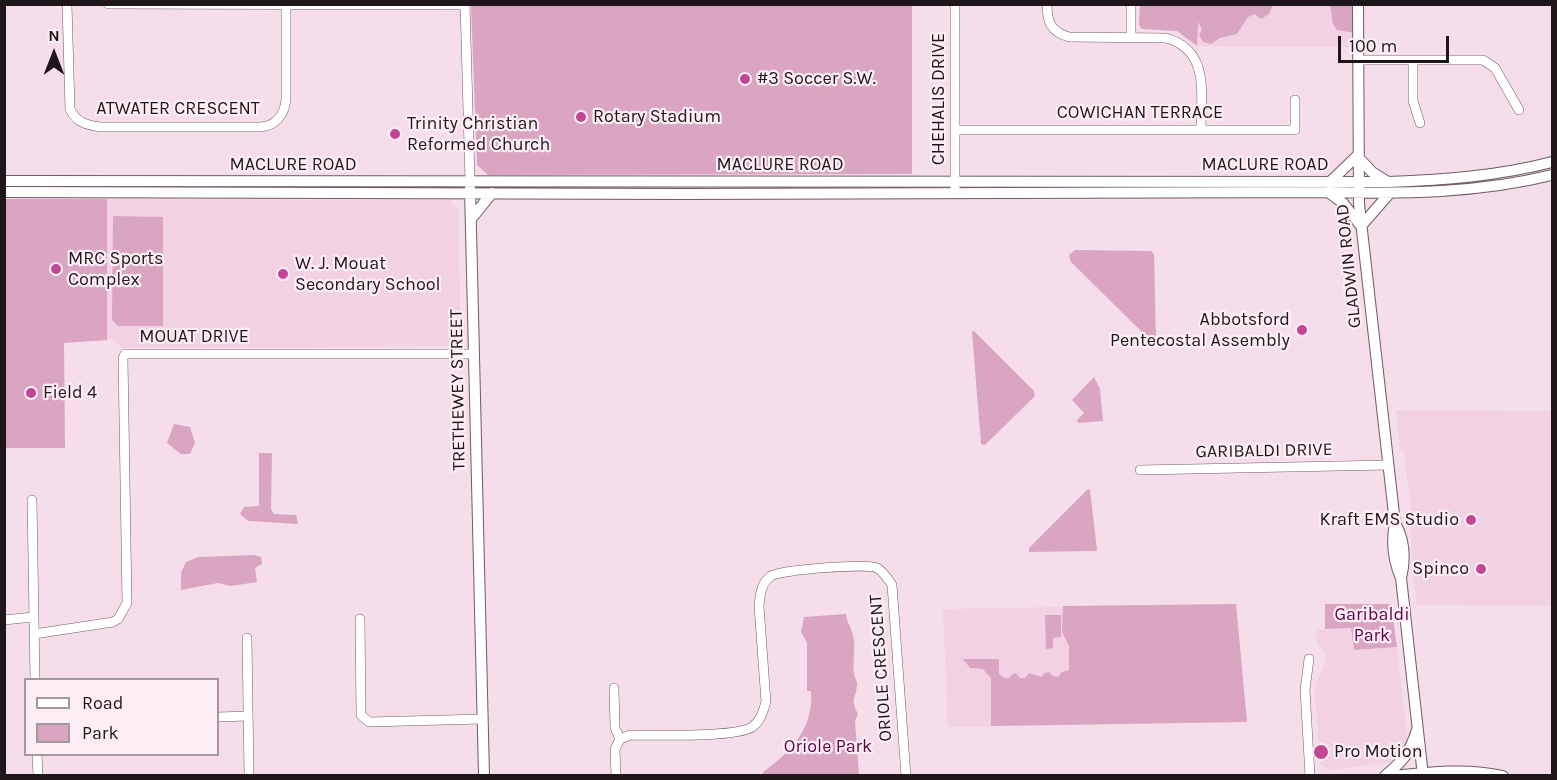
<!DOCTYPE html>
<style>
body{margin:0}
#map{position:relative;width:1557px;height:780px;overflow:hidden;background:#f6ddea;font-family:Karla,sans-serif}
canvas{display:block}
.frame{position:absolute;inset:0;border:6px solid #1f161b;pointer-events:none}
.legend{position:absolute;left:24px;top:678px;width:195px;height:78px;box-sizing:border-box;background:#fdeef5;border:2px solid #a4989e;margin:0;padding:8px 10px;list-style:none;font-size:18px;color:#1f161b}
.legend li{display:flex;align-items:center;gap:12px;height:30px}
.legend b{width:30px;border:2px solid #a4989e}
.north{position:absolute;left:24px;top:24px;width:60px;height:60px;-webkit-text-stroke:4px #fdeef5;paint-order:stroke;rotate:0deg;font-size:16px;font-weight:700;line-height:24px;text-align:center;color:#1f161b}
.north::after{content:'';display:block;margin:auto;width:21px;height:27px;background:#1f161b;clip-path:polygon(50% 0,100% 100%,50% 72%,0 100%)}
.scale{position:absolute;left:1338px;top:36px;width:111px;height:27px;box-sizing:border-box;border:3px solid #1f161b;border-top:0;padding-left:8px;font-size:18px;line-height:21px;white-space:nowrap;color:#1f161b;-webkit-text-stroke:4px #fdeef5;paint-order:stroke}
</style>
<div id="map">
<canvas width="1557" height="780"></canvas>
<div class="frame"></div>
<ul class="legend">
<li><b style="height:8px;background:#fff"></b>Road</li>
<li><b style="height:16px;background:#d9a5c1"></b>Park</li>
</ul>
<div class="north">N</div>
<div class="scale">100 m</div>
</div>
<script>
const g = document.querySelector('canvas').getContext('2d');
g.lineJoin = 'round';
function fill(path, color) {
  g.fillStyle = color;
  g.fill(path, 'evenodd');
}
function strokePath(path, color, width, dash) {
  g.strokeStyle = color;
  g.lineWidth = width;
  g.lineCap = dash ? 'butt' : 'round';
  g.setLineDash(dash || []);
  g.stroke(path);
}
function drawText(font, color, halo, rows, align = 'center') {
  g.font = font + ' Karla,sans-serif';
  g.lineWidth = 4.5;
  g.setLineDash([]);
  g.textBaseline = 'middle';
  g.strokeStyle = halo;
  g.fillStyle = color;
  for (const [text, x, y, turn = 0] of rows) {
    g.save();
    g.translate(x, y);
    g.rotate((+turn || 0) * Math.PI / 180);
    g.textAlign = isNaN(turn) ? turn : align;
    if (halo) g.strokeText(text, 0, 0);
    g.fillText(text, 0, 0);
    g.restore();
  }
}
fill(new Path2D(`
 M1197,5H1355L1356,47L1197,46Z
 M107,199L450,200L458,210L461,340L456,346L121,348L113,339L107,338Z
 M1396,410L1552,411V606L1417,605L1412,563L1411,511L1404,453L1400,448Z
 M1236,604L1247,722L948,727L943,609Z
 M1352,628L1354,650L1397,647L1407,738L1402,752L1391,762L1329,770L1320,764L1315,693L1316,684L1325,663V655L1323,649L1317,644L1316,630Z`), '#f2d1e2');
fill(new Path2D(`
 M1271,4L1272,7L1269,14L1261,19L1255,14L1248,17L1237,34L1220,38L1211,44L1203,42L1199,35L1202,29L1198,22L1197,46L1177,31L1142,29L1139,25L1140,5Z
 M471,5H912V174L488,175L477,165Z
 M1330,5H1355V33L1337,30L1333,24Z
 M5,199H107V340L64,343L65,448H5Z
 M113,216L163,217V326H118L112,320Z
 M1075,250L1151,251L1154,254L1156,338L1154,339L1146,336L1071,262L1069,255Z
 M974,331L1034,391L1035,396L985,445L981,444L972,332Z
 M1094,377L1100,389L1103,421L1078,423L1077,420L1084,413L1072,400Z
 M174,424L190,427L195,443L190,454H181L167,443Z
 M259,453H272L271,509L274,514L296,515L298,524L248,521L240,514L244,507L259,506Z
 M1088,489L1090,490L1097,550L1095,551L1029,552V548Z
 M254,555L261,557L262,564L255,568L257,582L231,586L218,583L181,590V573L186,562L198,557Z
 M1236,604L1247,722L991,726V678L983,669L970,668L963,659H999V674L1004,678H1009L1013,674L1016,673L1020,678H1025L1029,673L1041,677L1045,673L1049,672L1053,676L1058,677L1062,672L1069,670V646L1062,632L1063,606Z
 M1325,604H1391L1397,647L1354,650L1351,628L1325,629Z
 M846,614C847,623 850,625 852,632C857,646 852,660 854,674C854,675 857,682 857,683C857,699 849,697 858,714L855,721L859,775H763V772C791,752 814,728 811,691H807V643L801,632L804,617Z
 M1045,615H1061V637L1053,638V648L1046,649Z`), '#d9a5c1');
const minor = new Path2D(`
 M67,4L70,109C76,122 86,125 100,127H260C275,126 284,116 286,100V5
 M108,4L465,5
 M465,4L470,181
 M955,4V193
 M1047,4C1047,22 1051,32 1069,37L1166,38C1210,50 1201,94 1201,130
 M1131,37V4
 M1358,60H1483L1495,68L1519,110
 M1413,60V101L1420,123
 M955,130H1295V100
 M1140,470L1388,465
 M32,500L35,680
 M360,619L361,715L369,722L482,719
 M4,620L33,617
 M34,634L113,622L118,619L127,603L123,358L125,354H473
 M247,638L249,776
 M1309,659L1305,690L1310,776
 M614,688L615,728L620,739L615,749L616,776
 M218,717L248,716
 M620,739L630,735C655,735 735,738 752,727C761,721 763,711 766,702L759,606C760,595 761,583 771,576C779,570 866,563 877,568C883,571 888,579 892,585L906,776
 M37,754L38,776`);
const major = new Path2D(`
 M1358,4L1359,204L1395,523C1391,543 1393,560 1401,578L1423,776
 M1357,156L1372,172L1388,182
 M4,181L1388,182C1444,180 1498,176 1552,162
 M1331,181L1357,156
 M470,188L484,776
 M4,192L684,194L1328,192C1404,194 1479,193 1552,175
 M1328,192L1343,203L1361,226
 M471,219L492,193
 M1361,226L1389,194
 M1395,523C1405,541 1406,558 1401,578
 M1385,776C1404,760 1409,754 1417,730
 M1394,776C1430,772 1468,768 1503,776`);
strokePath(minor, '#705b66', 10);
strokePath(major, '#705b66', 12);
strokePath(minor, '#fff', 9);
strokePath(major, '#fff', 10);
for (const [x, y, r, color] of [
 [745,79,6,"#c34695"],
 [581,117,6,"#c34695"],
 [395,134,6,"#c34695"],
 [56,269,6,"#c34695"],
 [283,274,6,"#c34695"],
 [1302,330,6,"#c34695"],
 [31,393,6,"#c34695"],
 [1471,520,6,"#c34695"],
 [1481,569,6,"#c34695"],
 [1321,752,8,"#c34695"]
]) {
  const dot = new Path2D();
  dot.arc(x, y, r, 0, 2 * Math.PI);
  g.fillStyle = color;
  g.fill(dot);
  strokePath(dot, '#fdeef5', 2);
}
drawText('18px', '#1f161b', '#fdeef5', [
 ["#3 Soccer S.W.",757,79],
 ["Rotary Stadium",593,117],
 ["Trinity Christian",407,124],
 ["Reformed Church",407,145],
 ["MRC Sports",68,259],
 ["Complex",68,280],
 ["W. J. Mouat",295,264],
 ["Secondary School",295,285],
 ["Abbotsford",1290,320,"right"],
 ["Pentecostal Assembly",1290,341,"right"],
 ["Field 4",43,393],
 ["Kraft EMS Studio",1459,520,"right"],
 ["Spinco",1469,569,"right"],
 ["Pro Motion",1334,752]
], 'left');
drawText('18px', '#1f161b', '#fdeef5', [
 ["CHEHALIS DRIVE",939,99,-90],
 ["ATWATER CRESCENT",178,109],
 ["COWICHAN TERRACE",1140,113],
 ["MACLURE ROAD",293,165],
 ["MACLURE ROAD",780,165],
 ["MACLURE ROAD",1265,165],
 ["GLADWIN ROAD",1349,266,-96],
 ["MOUAT DRIVE",194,337],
 ["TRETHEWEY STREET",458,390,-91],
 ["GARIBALDI DRIVE",1264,451,-1],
 ["ORIOLE CRESCENT",881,668,-94]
]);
drawText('18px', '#610145', '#fdeef5', [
 ["Garibaldi",1372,615],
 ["Park",1372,636],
 ["Oriole Park",828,747]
]);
</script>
